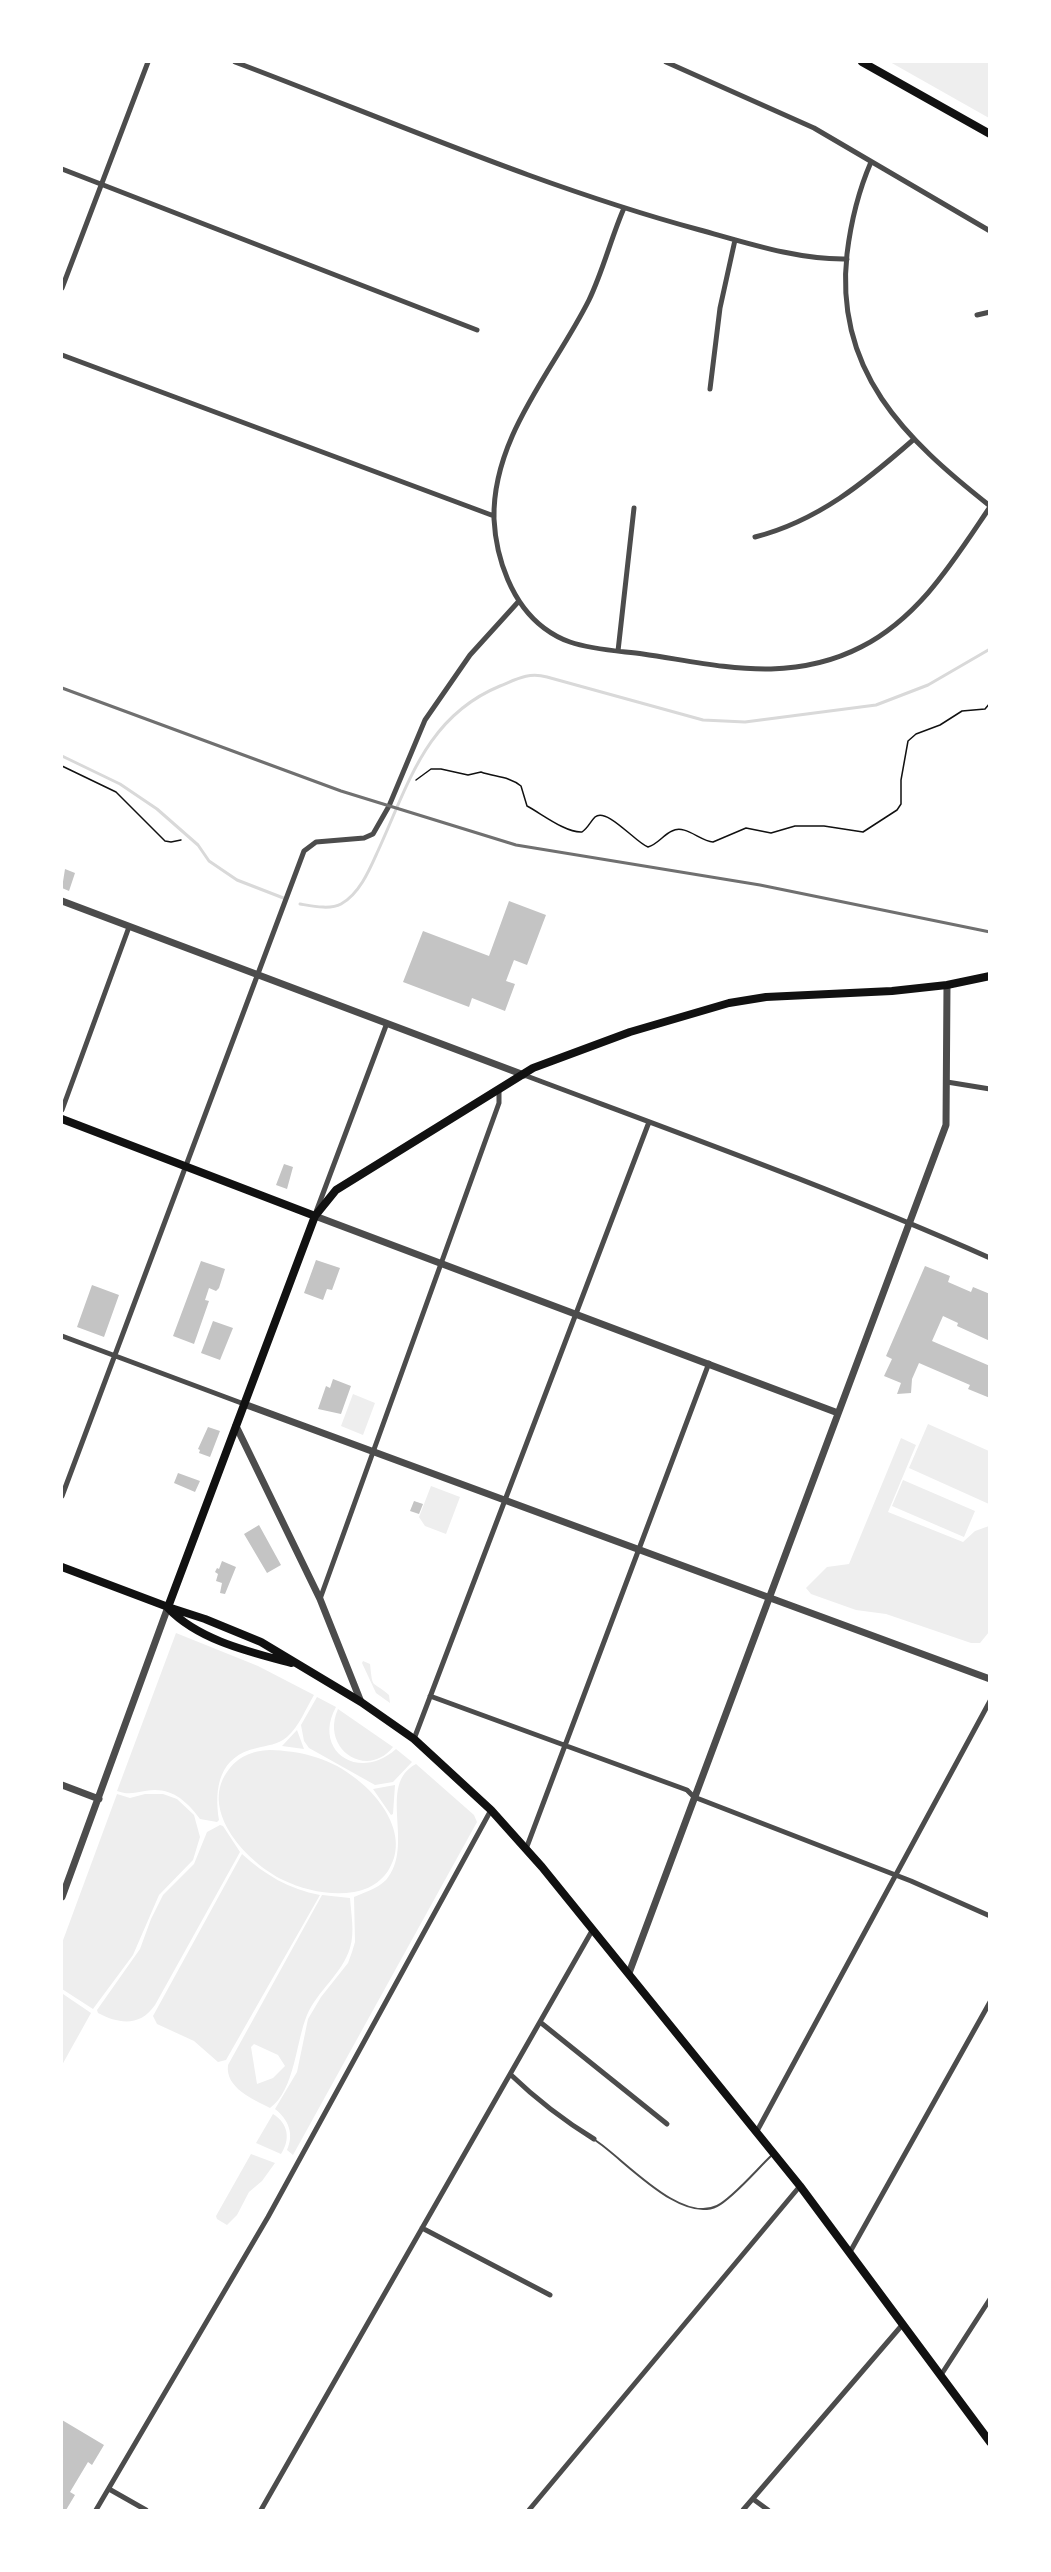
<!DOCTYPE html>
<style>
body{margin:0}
#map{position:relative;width:1051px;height:2572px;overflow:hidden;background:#fff;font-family:Roboto,sans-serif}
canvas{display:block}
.frame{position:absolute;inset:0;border:63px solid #fff;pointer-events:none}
</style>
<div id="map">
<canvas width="1051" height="2572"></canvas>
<div class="frame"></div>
</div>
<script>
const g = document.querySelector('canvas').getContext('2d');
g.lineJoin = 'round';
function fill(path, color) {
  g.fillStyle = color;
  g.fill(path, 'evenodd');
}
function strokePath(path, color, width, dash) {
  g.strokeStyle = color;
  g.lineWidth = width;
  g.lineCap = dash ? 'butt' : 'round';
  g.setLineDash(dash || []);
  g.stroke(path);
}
fill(new Path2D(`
 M890,62H989V118Z
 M353,1394L375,1403L363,1435L341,1426Z
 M928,1424L989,1451V1504L909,1468Z
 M901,1438L916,1445L888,1512L963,1542L975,1531L989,1526V1632L980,1643H971L886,1614L856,1610L811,1594L806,1588L827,1567L849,1564Z
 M903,1480L975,1511L964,1537L892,1506Z
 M431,1486L460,1497L446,1534L425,1526L419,1517Z
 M176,1633L258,1666L314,1695C306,1708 299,1727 287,1737C277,1745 268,1745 257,1748C219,1756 214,1788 219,1820L217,1822L200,1819C186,1800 170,1786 145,1791C134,1793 128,1795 117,1791Z
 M363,1661L370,1664C373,1691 371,1679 389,1695L390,1703L376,1693L362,1663Z
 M317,1697L336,1707C312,1750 358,1783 396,1749L412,1762L393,1782L375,1785L309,1748L304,1741L301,1725Z
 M338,1709L393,1747C367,1780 320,1749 338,1709Z
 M297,1730L304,1749L282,1746Z
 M270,1750C299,1751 327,1757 351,1775C380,1795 411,1836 388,1871C380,1883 367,1890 354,1892C330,1896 304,1890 283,1880C248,1863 199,1812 227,1772C238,1756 252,1751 270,1750Z
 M416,1764L474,1815L477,1822L293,2155L287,2150C294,2134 289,2120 275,2109L297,2072L308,2019L321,1997L348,1963L352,1952L355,1942L354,1897C365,1892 377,1889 386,1880C416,1846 376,1785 416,1764Z
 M395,1785L393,1814L391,1815L373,1789Z
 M117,1794L130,1798L145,1794H163L177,1799L194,1815L200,1837L193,1860L159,1895L133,1955L93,2009L62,1989V1943Z
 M220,1825L223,1826L240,1852L155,2005C140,2027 119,2024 98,2013L97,2010L140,1949L151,1919L163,1895L194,1864L207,1832Z
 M242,1854C265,1875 289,1889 320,1895L226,2060L218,2062L194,2041L157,2024L153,2016Z
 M322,1895L350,1898C351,1914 355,1932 350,1948C342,1974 318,1990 307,2015C296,2041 295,2090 270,2108C253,2099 225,2088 228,2065ZM254,2044L278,2055L285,2066L273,2078L257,2084L251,2047Z
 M63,1994L91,2013L62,2065V1998Z
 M273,2114C288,2123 291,2139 281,2154L256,2143Z
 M251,2154L275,2163L262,2181L249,2192L237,2215L227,2225L217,2219L216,2216Z`), '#eee');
strokePath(new Path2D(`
 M62,756L120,784L157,809L198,845L209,861L237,880L286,899
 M300,904C312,906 330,910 341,904C359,894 369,871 377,853C408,786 425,717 500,686C517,679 528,672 547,677L703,720L745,722L876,705L928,685L990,649`), '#d9d9d9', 3);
fill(new Path2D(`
 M65,869L75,873L69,891L62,888Z
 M509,901L546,915L527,965L514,960L506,981L515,984L505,1011L472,998L469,1007L403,982L423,931L489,956Z
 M284,1164L293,1167L287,1189L276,1185Z
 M316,1260L340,1268L332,1290L327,1289L323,1300L304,1293Z
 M201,1261L225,1269L219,1288L216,1291L209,1288L205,1300L209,1301L194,1344L173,1336Z
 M925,1266L950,1276L948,1282L971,1292L973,1287L990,1294V1341L957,1326L958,1323L943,1316L932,1341L990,1366V1398L968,1389L970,1385L919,1363L912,1379L911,1393L897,1394L901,1383L884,1376L892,1359L886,1356Z
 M92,1285L119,1295L104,1337L77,1327Z
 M213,1321L233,1328L220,1360L201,1353Z
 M333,1379L351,1386L341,1414L318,1409L326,1386L330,1388Z
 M208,1427L220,1431L210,1457L199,1453L200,1450L198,1449Z
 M178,1473L200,1481L195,1492L174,1483Z
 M414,1501L423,1504L419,1514L410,1511Z
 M259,1525L281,1565L267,1573L244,1534Z
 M222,1561L236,1567L225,1594L220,1593L222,1583L216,1581L218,1574L215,1572L217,1568L219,1569Z
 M62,2420L104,2445L92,2465L88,2462L70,2492L75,2495L66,2510H62Z`), '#c4c4c4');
strokePath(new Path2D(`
 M62,766L116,792L165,841L171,842L181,840
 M416,780L431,769H441L468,775L481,772C494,777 509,776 521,786L527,806C542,814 566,833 582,832C588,828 590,822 595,817C607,807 636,843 648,847C658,844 663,835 672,831C685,824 700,841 713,842L746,828L771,833L795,826H824L863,832L897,810L901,804V780L908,741L916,734L940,725L962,711L985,709L990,703`), '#111', 1.5);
strokePath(new Path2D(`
 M595,2140C624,2159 680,2224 717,2206C733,2198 758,2168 772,2155`), '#4c4c4c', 2);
strokePath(new Path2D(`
 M235,62C389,120 541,187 700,230C747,243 798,260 847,259
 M666,62L814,128L990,231
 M871,162C858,192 851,221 847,254C834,371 905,439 990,506
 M62,169L477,330
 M624,208C611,238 603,271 589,300C554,370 492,437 494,519C496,559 512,604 544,628C552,634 561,639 570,642C593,650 620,651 643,654C685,660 729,670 771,669C801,668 834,661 861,647C920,617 954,560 990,507
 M62,288L148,62
 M977,315L990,312
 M62,355L494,516
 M710,389L720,308L735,240
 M755,537C818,521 865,482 913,440
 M618,651L634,508
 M524,1075C681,1134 837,1190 990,1258
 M947,1082L990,1089
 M62,1110L129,927
 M316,1212L387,1023
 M62,1336L244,1404
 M62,1496L304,851L316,842L364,838L373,834L389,806L425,720L470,655L519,601
 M320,1599L499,1103V1091
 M430,1696L687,1790L694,1797L911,1881L990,1916
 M414,1739L649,1122
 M526,1849L709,1363
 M540,2022L667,2124
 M510,2074C536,2099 563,2120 594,2139
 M757,2131L990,1701
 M422,2228L550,2295
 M850,2252L990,2002
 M941,2375L990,2299
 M109,2489L146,2510
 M753,2499L768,2510
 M96,2510L268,2217L491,1810
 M261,2510L593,1929
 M529,2510L800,2186
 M743,2510L903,2324`), '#4c4c4c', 5);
strokePath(new Path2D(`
 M62,901L524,1075
 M315,1216L838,1413
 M244,1404L990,1679
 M236,1426L320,1599L361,1702
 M62,1785L99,1799
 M62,1897L168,1607
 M629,1973L946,1125L947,985`), '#4c4c4c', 7);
strokePath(new Path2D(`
 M862,62L990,134
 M62,1567L168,1607`), '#111', 8);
strokePath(new Path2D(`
 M62,1119L315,1216
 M168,1607L205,1619L261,1642L361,1702L414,1739L491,1810L542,1867L800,2186L990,2442
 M168,1607L315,1216L336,1190L533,1068L630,1032L729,1003L766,997L892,991L947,985L990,976
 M168,1608C198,1640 250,1652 291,1663`), '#111', 8);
strokePath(new Path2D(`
 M62,688L341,791L516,845L760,885L990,932`), '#707070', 3);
</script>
